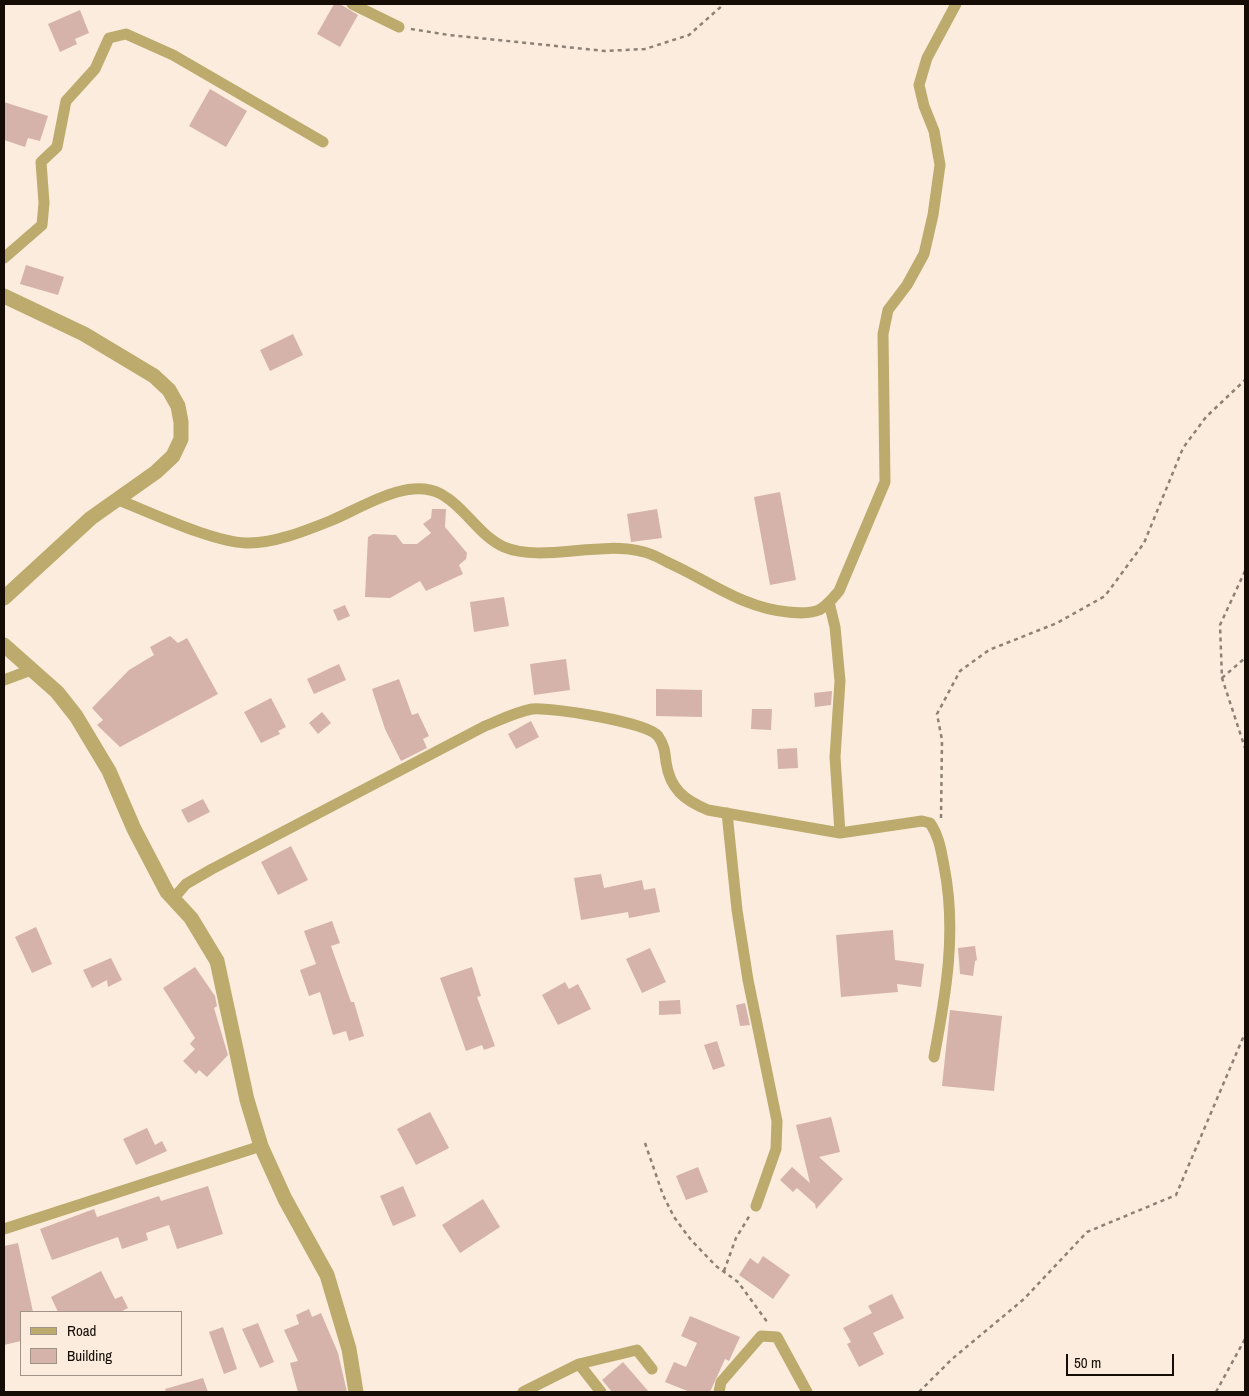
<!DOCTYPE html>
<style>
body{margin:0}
#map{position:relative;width:1249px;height:1396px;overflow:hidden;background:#fbecdd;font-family:"Archivo Narrow",sans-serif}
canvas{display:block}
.frame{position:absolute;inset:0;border:5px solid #140c05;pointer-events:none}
.legend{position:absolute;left:20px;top:1311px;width:162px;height:65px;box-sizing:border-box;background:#fbecdd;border:1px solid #9f9287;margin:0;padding:6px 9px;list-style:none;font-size:15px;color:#140c05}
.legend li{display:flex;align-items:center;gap:10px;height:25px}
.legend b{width:25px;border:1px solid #9f9287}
.scale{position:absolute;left:1066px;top:1354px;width:108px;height:22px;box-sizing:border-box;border:2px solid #140c05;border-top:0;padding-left:6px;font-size:15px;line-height:18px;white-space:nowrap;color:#140c05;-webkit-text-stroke:4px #fbecdd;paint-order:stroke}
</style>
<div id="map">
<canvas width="1249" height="1396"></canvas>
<div class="frame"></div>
<ul class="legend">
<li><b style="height:6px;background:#bcab6d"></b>Road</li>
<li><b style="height:14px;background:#d6b3aa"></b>Building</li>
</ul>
<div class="scale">50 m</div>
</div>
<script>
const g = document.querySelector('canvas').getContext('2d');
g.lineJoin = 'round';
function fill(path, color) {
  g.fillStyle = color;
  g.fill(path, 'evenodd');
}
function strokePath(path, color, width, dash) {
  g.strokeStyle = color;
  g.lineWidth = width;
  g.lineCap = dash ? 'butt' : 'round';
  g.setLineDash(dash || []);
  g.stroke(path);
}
fill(new Path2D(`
 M334,4H340L358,15L340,47L317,34Z
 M80,10L89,33L75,39L77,44L60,52L48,24Z
 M210,89L247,111L226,147L189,126Z
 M4,102L48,116L40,141L28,138L25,147L4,140Z
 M26,265L64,277L58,295L20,284Z
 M293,334L303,355L270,371L260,350Z
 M780,492L796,580L770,585L754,497Z
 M432,509H446L445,527L467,553L466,559L459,565L463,574L426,591L420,581L390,598L365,597L368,537L373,534L396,535L403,544H417L431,533L423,524L431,518Z
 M657,509L662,538L631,542L627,514Z
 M504,597L509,626L474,632L470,602Z
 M345,605L350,616L338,621L333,610Z
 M170,636L178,643L187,638L218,694L120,747L97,725L103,720L92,708L129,670L154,655L150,647Z
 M566,659L570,690L534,695L530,664Z
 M339,664L346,680L314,694L307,679Z
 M399,679L412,715L418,713L429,736L423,739L427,748L401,761L385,729L372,689Z
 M656,689L702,690V717L656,716Z
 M832,691L831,705L815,707L814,693Z
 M271,698L286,727L278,731L280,734L261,743L244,712Z
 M752,709H772L771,730L751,729Z
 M322,712L331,723L318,734L309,723Z
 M531,721L539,737L516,749L508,734Z
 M797,748L798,768L778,769L777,749Z
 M203,799L210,812L188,823L181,810Z
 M291,846L308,880L278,895L261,862Z
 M601,874L604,888L642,880L644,890L655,888L660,912L629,918L628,912L581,920L574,878Z
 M332,921L340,943L331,946L351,1002H354L364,1036L349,1041L346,1031L333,1035L320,992L309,996L300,970L316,964L304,931Z
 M36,927L52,964L32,973L15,937Z
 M893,930L895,960L924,964L921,987L897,984L898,992L841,997L836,935Z
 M975,946L977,960L975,961L973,976L960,974L958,948Z
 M650,948L666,982L642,993L626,959Z
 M111,958L122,980L108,987L107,980L92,988L83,970Z
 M195,967L215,996L217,1006L214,1008L228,1055L207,1077L199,1070L196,1074L183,1061L195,1049L190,1044L195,1038L163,988Z
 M472,967L481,996L477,997L495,1046L484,1050L482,1045L466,1051L440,978Z
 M565,982L569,989L578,984L591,1009L558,1025L542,995Z
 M680,1000L681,1014L659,1015V1001Z
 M745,1003L750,1025L740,1026L736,1005Z
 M950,1010L1002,1016L994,1091L942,1086Z
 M717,1041L725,1066L713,1070L704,1045Z
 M430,1112L449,1148L416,1165L397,1129Z
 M831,1117L840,1152L819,1157L843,1179L816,1209L815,1204L797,1188L793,1192L780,1180L792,1167L810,1183L796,1125Z
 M147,1128L155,1145L162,1141L167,1151L136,1165L123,1139Z
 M698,1167L708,1192L686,1200L676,1176Z
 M208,1186L223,1234L177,1249L169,1225L146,1233L148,1240L122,1249L118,1237L52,1260L40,1229L94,1209L97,1217L159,1196L161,1201Z
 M403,1186L416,1216L393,1226L380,1196Z
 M483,1199L500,1227L460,1253L442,1225Z
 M18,1243L33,1312H21V1341L4,1345V1246Z
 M763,1256L790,1275L773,1299L739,1275L750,1258L758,1264Z
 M101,1271L115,1299L122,1296L128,1308L120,1312H58L51,1297Z
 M892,1294L904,1318L873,1333L884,1354L859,1367L847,1344L851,1342L843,1328L872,1313L868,1306Z
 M309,1309L312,1317L321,1313L338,1353L347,1392H298L290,1363L298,1361L284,1330L299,1324L296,1315Z
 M690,1316L740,1337L729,1361L725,1359L710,1392H690L665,1382L674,1362L686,1367L697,1343L681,1336Z
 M258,1323L274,1362L260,1368L242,1329Z
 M223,1327L237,1369L224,1374L209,1332Z
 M623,1362L649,1392H612L602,1380Z
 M203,1378L208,1392H166L165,1389Z`), '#d6b3aa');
strokePath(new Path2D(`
 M411,29L449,35L605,51L645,49L689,35L724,4
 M1245,571L1220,625L1222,678L1245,748
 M1222,678L1245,658
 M941,818L942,740L937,714L960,671L989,650L1057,623L1105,596L1144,543L1183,448L1206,417L1245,380
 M645,1143L663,1195L674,1217L691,1240L716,1266L738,1282L768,1323
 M724,1271L736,1238L750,1215
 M919,1392L952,1359L1024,1299L1087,1232L1176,1195L1245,1033
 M1216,1392L1245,1339`), '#8d8176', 2.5, [4, 4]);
strokePath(new Path2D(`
 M352,4L399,27
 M4,258L42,225L44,203L41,162L57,147L66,101L95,69L109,38L126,34L173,55L323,142
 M116,499C150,512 212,542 246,543C273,544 305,531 330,521C360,509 407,476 441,494C465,507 479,536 504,547C542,563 599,540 644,552C653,554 661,559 669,563C709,581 743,608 788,612C798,613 809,614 819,610C827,606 833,598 839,591L885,482L883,334L888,310L907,285L924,254L933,215L940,165L934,131L924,106L919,85L927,58L956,4
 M829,602L835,627L840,681L835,757L840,833
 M4,680L31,670
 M727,813L737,910L748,980L777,1121L776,1149L756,1206
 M173,899L186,884L212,869L485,726C500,720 516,712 532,709C551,707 647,722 658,736C664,744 665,752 666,762C670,789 684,800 708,810L840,833L922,821L930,823C939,836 941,850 944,866C957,931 946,994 934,1057
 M4,1229L261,1146
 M579,1364L601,1392
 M523,1392L579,1364L637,1350L652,1369
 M719,1392L721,1382L761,1336L777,1337L807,1392`), '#bcab6d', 11);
strokePath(new Path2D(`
 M4,296L84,334L154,376L169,390L178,406L181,422V439L173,456L156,472L91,518L4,598
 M4,645L57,692L76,716L109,771L134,829L167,892L191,918L217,961L247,1100L261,1146L285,1199L327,1275L349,1349L356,1392`), '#bcab6d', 15);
</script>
